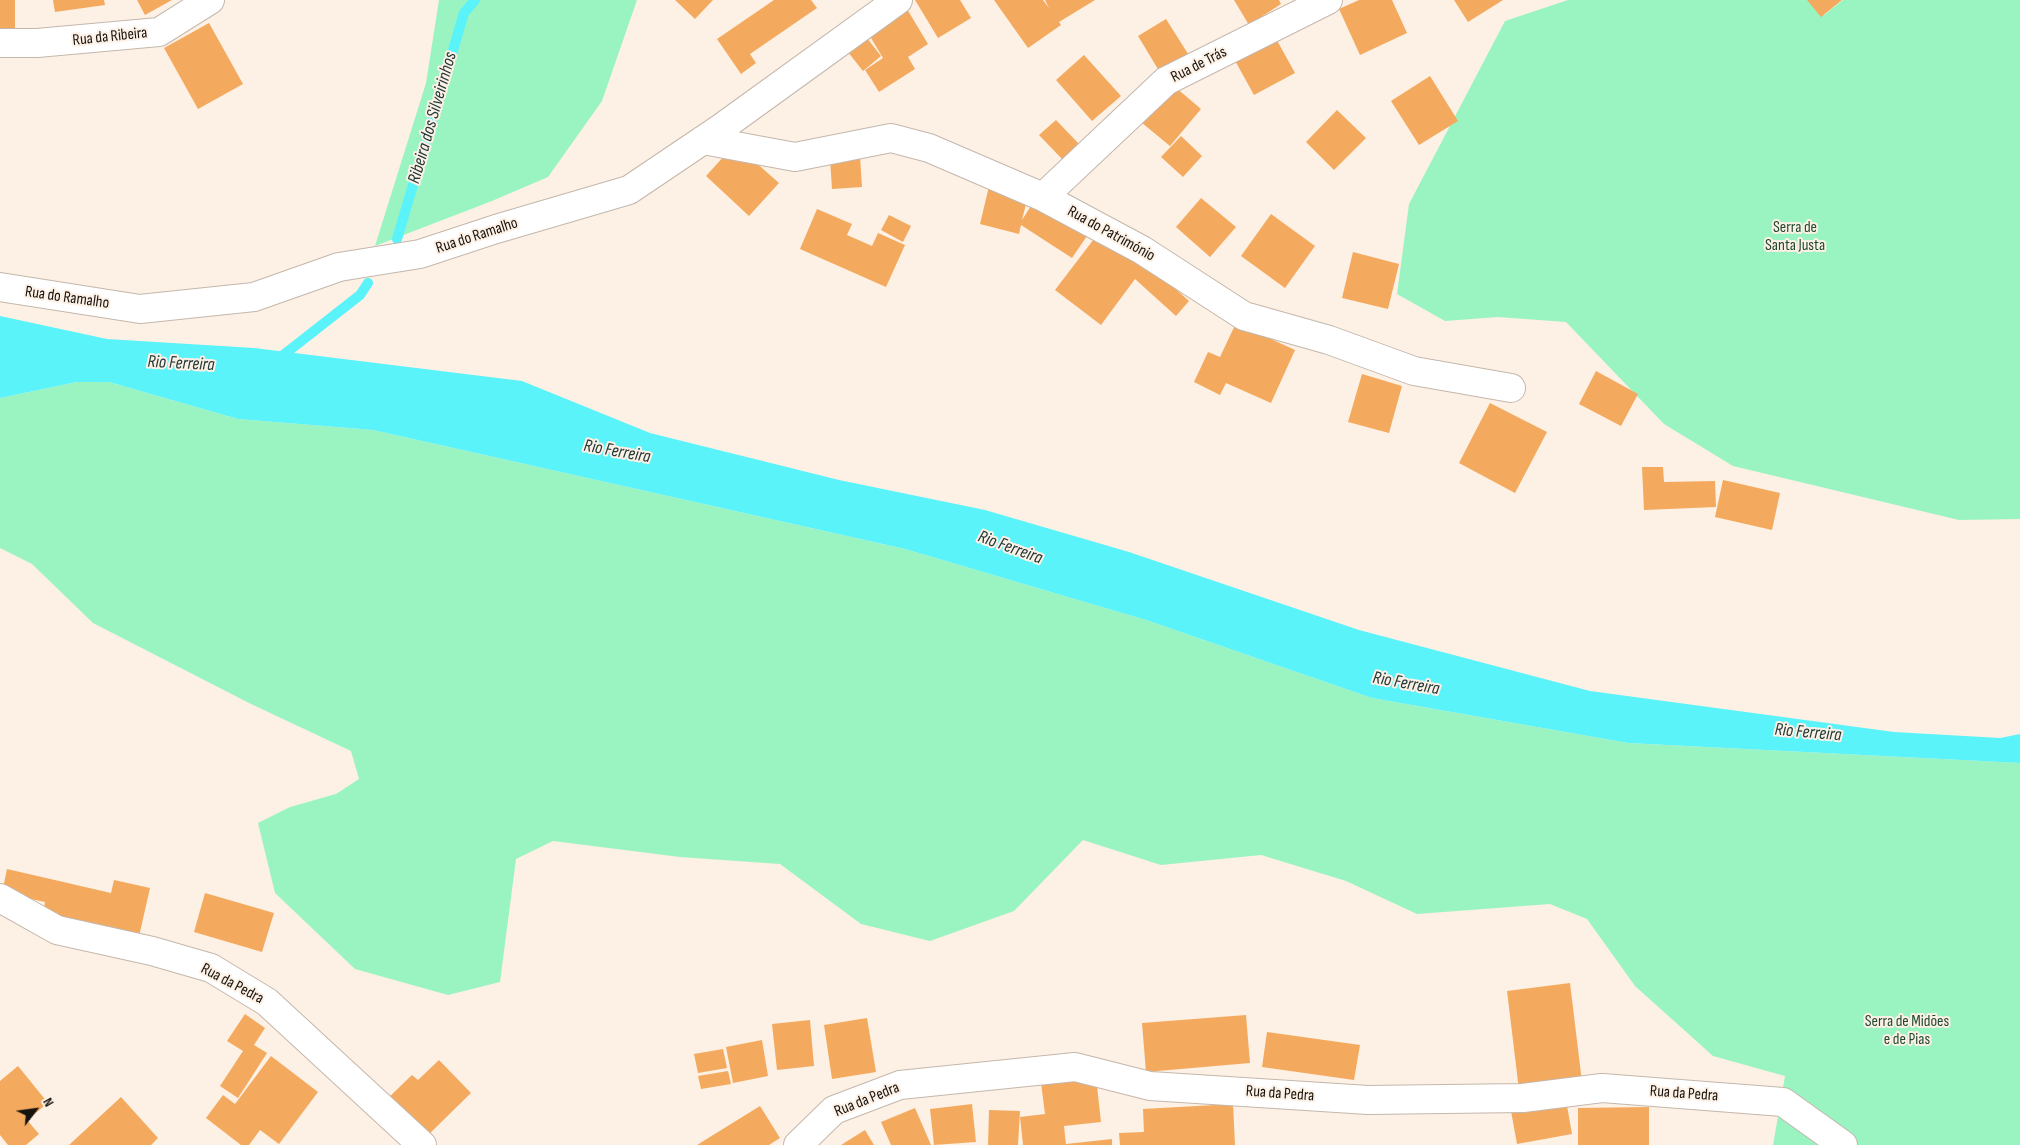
<!DOCTYPE html>
<meta charset="utf-8">
<style>
body{margin:0}
#map{position:relative;width:2020px;height:1145px;overflow:hidden;background:#fdf0e4;font-family:"Sofia Sans Condensed",sans-serif}
canvas{display:block}
.north{position:absolute;left:10px;top:1085px;width:50px;height:50px;-webkit-text-stroke:4px #fdf0e4;paint-order:stroke;rotate:60deg;font-size:14px;font-weight:700;line-height:20px;text-align:center;color:#17130f}
.north::after{content:'';display:block;margin:auto;width:18px;height:22px;background:#17130f;clip-path:polygon(50% 0,100% 100%,50% 72%,0 100%)}
</style>
<div id="map">
<canvas width="2020" height="1145"></canvas>
<div class="north">N</div>
</div>
<script>
const g = document.querySelector('canvas').getContext('2d');
g.lineJoin = 'round';
function fill(path, color) {
  g.fillStyle = color;
  g.fill(path, 'evenodd');
}
function strokePath(path, color, width, dash) {
  g.strokeStyle = color;
  g.lineWidth = width;
  g.lineCap = dash ? 'butt' : 'round';
  g.setLineDash(dash || []);
  g.stroke(path);
}
function drawText(font, color, halo, rows, align = 'center') {
  g.font = font + ' "Sofia Sans Condensed",sans-serif';
  g.lineWidth = 4;
  g.setLineDash([]);
  g.textBaseline = 'middle';
  g.strokeStyle = halo;
  g.fillStyle = color;
  for (const [text, x, y, turn = 0] of rows) {
    g.save();
    g.translate(x, y);
    g.rotate((+turn || 0) * Math.PI / 180);
    g.textAlign = isNaN(turn) ? turn : align;
    if (halo) g.strokeText(text, 0, 0);
    g.fillText(text, 0, 0);
    g.restore();
  }
}
fill(new Path2D(`
 M439,0H637L602,101L548,177L492,201L375,246L426,83Z
 M1568,0H1808L1824,15L1843,0H2020V519L1959,520L1733,466L1664,424L1566,322L1498,317L1445,321L1397,294L1409,204L1505,21Z
 M77,382H109L238,419L373,430L905,549L1146,620L1372,698L1628,743L2020,763V1145H1773L1785,1076L1713,1056L1635,986L1587,919L1550,904L1417,914L1346,881L1261,855L1161,865L1083,840L1014,911L930,941L861,924L780,864L680,857L553,841L516,859L500,982L448,995L355,969L275,893L258,823L290,807L336,794L359,779L351,751L249,703L93,623L32,564L0,548V398Z`), '#9af4c2');
fill(new Path2D(`
 M0,316L107,339L254,348L522,381L650,433L839,480L985,510L1129,552L1359,630L1590,691L1894,732L2000,738L2020,734V763L1628,743L1372,698L1146,620L905,549L373,430L238,419L109,382H77L0,398Z`), '#5af3fa');
strokePath(new Path2D(`
 M397,239L464,13L475,0
 M277,360L360,295L368,283`), '#5af3fa', 10);
fill(new Path2D(`
 M0,0H15V33H0Z
 M53,0H104L105,5L55,12Z
 M137,0H172L145,15Z
 M675,0H713L695,19Z
 M774,0H811L817,8L750,54L756,63L741,74L717,39Z
 M915,0H960L971,18L938,38Z
 M994,0H1043L1049,8L1045,0H1095L1059,22L1061,25L1028,48Z
 M1234,0H1279L1281,4L1249,25Z
 M1359,0H1392L1407,33L1360,55L1339,9Z
 M1454,0H1503L1468,22Z
 M1807,0H1842L1821,17Z
 M904,4L928,44L908,57L915,69L879,92L865,70L883,58L865,28Z
 M1166,19L1190,57L1161,74L1138,36Z
 M209,23L243,84L198,109L164,48Z
 M863,33L881,56L863,71L844,47Z
 M1274,35L1295,73L1254,95L1233,57Z
 M1084,55L1121,96L1092,121L1056,80Z
 M1430,76L1458,121L1419,145L1391,101Z
 M1167,80L1201,109L1170,146L1136,118Z
 M1337,110L1366,138L1334,170L1306,142Z
 M1056,120L1079,144L1063,160L1039,135Z
 M1181,136L1202,156L1183,177L1161,157Z
 M735,144L779,183L749,216L706,176Z
 M860,156L862,187L832,189L830,159Z
 M990,182L1029,192L1022,220L1036,198L1089,233L1072,258L1021,225L1019,234L980,224Z
 M1201,198L1236,227L1210,257L1176,227Z
 M817,209L852,224L847,235L872,246L878,233L905,245L886,287L800,249Z
 M1271,214L1315,246L1285,288L1241,256Z
 M889,215L911,226L903,242L881,230Z
 M1100,231L1148,264L1189,301L1176,316L1135,279L1101,325L1055,290Z
 M1353,252L1399,264L1388,309L1342,298Z
 M1236,323L1295,350L1271,403L1226,383L1220,395L1194,382L1208,352L1220,357Z
 M1596,371L1638,394L1621,426L1579,404Z
 M1362,374L1402,386L1389,433L1348,422Z
 M1490,403L1547,432L1515,493L1459,463Z
 M1642,467H1663L1664,482L1715,481L1716,507L1644,510Z
 M1723,480L1780,493L1772,530L1715,517Z
 M7,869L111,893L114,880L150,888L138,941L42,919L45,902L2,893Z
 M205,893L274,913L262,952L194,932Z
 M1570,983L1582,1082L1519,1090L1507,991Z
 M245,1014L265,1028L254,1045L267,1053L238,1098L220,1086L243,1051L227,1041Z
 M1246,1015L1250,1063L1146,1072L1142,1023Z
 M867,1018L876,1072L832,1079L824,1025Z
 M810,1020L814,1066L777,1070L772,1024Z
 M1267,1032L1360,1045L1354,1080L1262,1067Z
 M762,1040L768,1076L733,1083L726,1047Z
 M723,1049L727,1068L698,1073L694,1054Z
 M271,1056L318,1092L279,1144L260,1130L249,1145H241L206,1118L223,1095L235,1104Z
 M439,1060L471,1093L423,1140L385,1101L412,1075L418,1080Z
 M18,1066L48,1103L27,1120L39,1134L26,1145H8L0,1135V1081Z
 M728,1071L731,1084L701,1089L698,1076Z
 M1096,1077L1101,1122L1064,1126L1066,1145H1023L1020,1117L1045,1114L1041,1083Z
 M121,1097L158,1138L151,1145H69Z
 M1566,1100L1572,1134L1517,1144L1511,1111Z
 M972,1104L976,1142L934,1145L930,1109Z
 M1233,1104L1235,1145H1120L1119,1133L1144,1132L1143,1109Z
 M760,1106L780,1138L769,1145H697Z
 M1649,1107V1145H1578V1108Z
 M915,1108L931,1145H891L881,1122Z
 M989,1110L1020,1111L1018,1145H988Z
 M865,1130L874,1145H841Z
 M1112,1139V1145H1066V1144Z`), '#f4aa5e');
const minor = new Path2D(`
 M0,43H37L159,32L210,0
 M703,140L795,157L891,138L929,148L1043,197L1142,250L1244,316L1329,340L1414,371L1511,388
 M1043,197L1166,81L1328,0
 M0,287L140,309L254,297L339,267L420,254L496,229L629,190L721,128L898,0
 M0,898L57,930L152,951L211,968L267,1002L422,1145
 M798,1145L834,1110L900,1085L1075,1067L1150,1086L1368,1100L1523,1098L1602,1088L1783,1102L1843,1145`);
strokePath(minor, '#c4b7ac', 30);
strokePath(minor, '#fff', 28);
drawText('16px', '#17130f', '#fdf0e4', [
 ["Rua da Ribeira",110,37,-6],
 ["Rua de Trás",1199,65,-27],
 ["Rua do Património",1111,234,29],
 ["Rua do Ramalho",477,236,-18],
 ["Rua do Ramalho",67,298,8],
 ["Rua da Pedra",232,984,28],
 ["Rua da Pedra",1280,1094,4],
 ["Rua da Pedra",1684,1094,4],
 ["Rua da Pedra",867,1100,-22]
]);
drawText('16px', '#1d4932', '#fdf0e4', [
 ["Serra de",1795,228],
 ["Santa Justa",1795,246],
 ["Serra de Midões",1907,1022],
 ["e de Pias",1907,1040]
]);
drawText('italic 18px', '#213a3b', '#fdf0e4', [
 ["Ribeira dos Silveirinhos",433,118,-74],
 ["Rio Ferreira",181,364,3],
 ["Rio Ferreira",617,452,10],
 ["Rio Ferreira",1010,548,20],
 ["Rio Ferreira",1406,684,10],
 ["Rio Ferreira",1808,733,5]
]);
</script>
